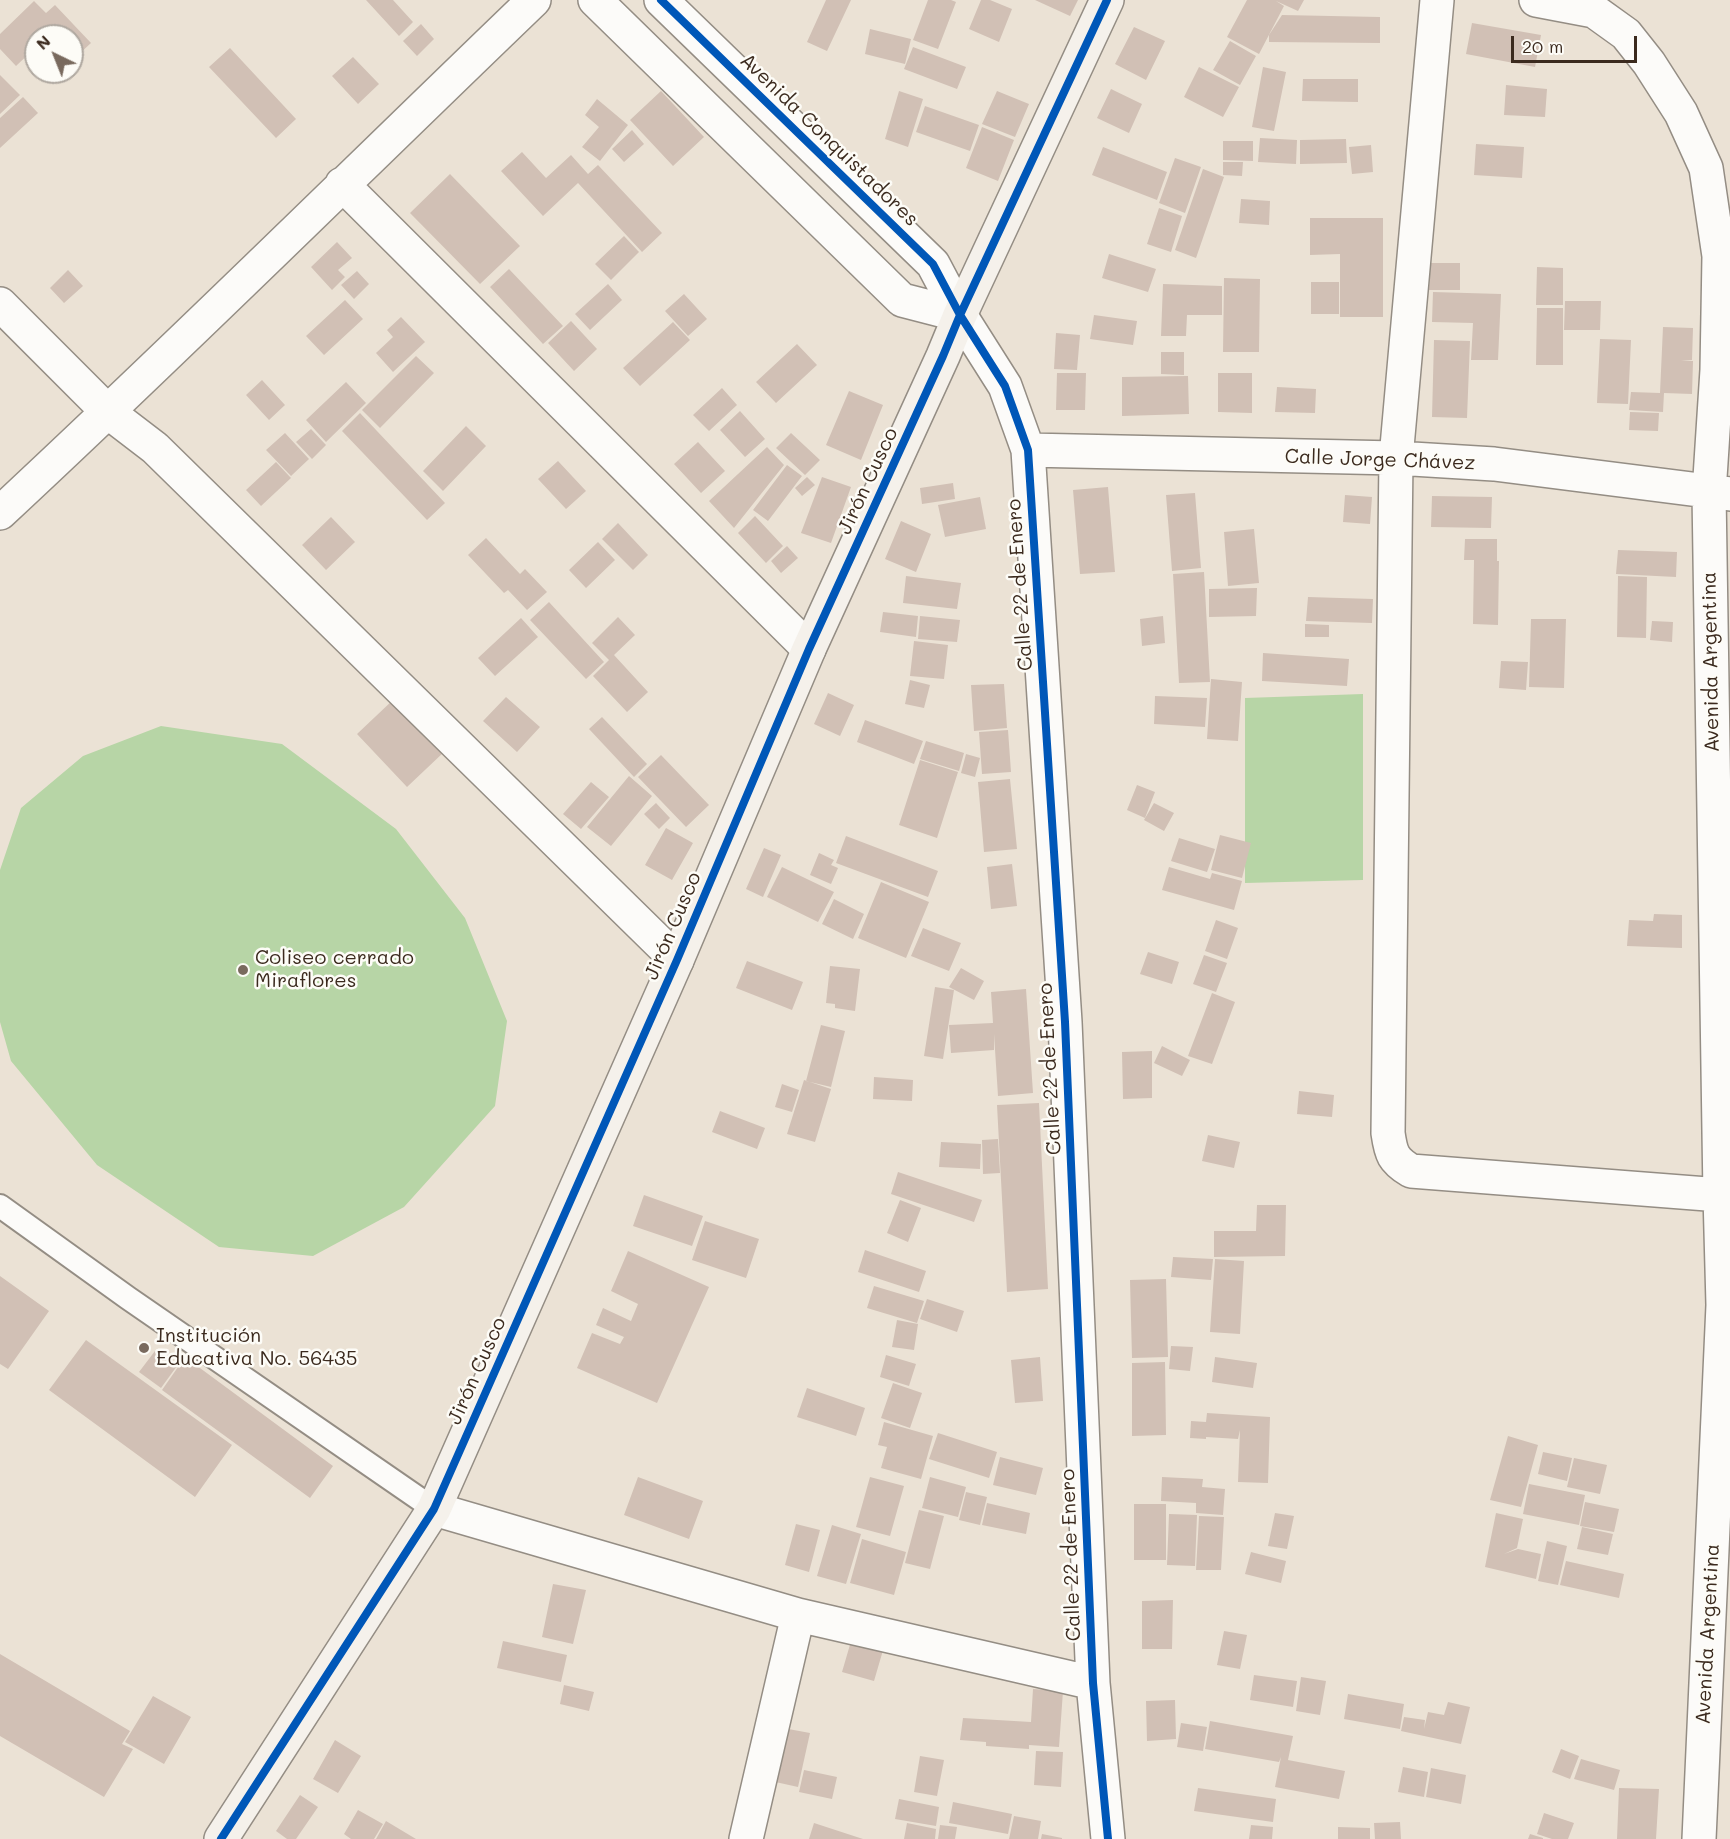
<!DOCTYPE html>
<meta charset="utf-8">
<style>
body{margin:0}
#map{position:relative;width:1730px;height:1839px;overflow:hidden;background:#ebe2d5;font-family:Mali,sans-serif}
canvas{display:block}
.north{position:absolute;left:24px;top:24px;width:60px;height:60px;box-sizing:border-box;background:#fdfcf7;border:2px solid #afa8a0;border-radius:50%;rotate:317deg;font-size:16px;font-weight:700;line-height:24px;text-align:center;color:#3b2a1e}
.north::after{content:'';display:block;margin:auto;width:21px;height:27px;background:#796a5e;clip-path:polygon(50% 0,100% 100%,50% 72%,0 100%)}
.scale{position:absolute;left:1511px;top:36px;width:126px;height:27px;box-sizing:border-box;border:3px solid #3b2a1e;border-top:0;padding-left:8px;font-size:18px;line-height:21px;white-space:nowrap;color:#3b2a1e;-webkit-text-stroke:4px #fdfcf7;paint-order:stroke}
</style>
<div id="map">
<canvas width="1730" height="1839"></canvas>
<div class="north">N</div>
<div class="scale">20 m</div>
</div>
<script>
const g = document.querySelector('canvas').getContext('2d');
g.lineJoin = 'round';
function fill(path, color) {
  g.fillStyle = color;
  g.fill(path, 'evenodd');
}
function strokePath(path, color, width, dash) {
  g.strokeStyle = color;
  g.lineWidth = width;
  g.lineCap = dash ? 'butt' : 'round';
  g.setLineDash(dash || []);
  g.stroke(path);
}
function drawText(font, color, halo, rows, align = 'center') {
  g.font = font + ' Mali,sans-serif';
  g.lineWidth = 5;
  g.setLineDash([]);
  g.textBaseline = 'middle';
  g.strokeStyle = halo;
  g.fillStyle = color;
  for (const [text, x, y, turn = 0] of rows) {
    g.save();
    g.translate(x, y);
    g.rotate((+turn || 0) * Math.PI / 180);
    g.textAlign = isNaN(turn) ? turn : align;
    if (halo) g.strokeText(text, 0, 0);
    g.fillText(text, 0, 0);
    g.restore();
  }
}
fill(new Path2D(`
 M1363,694V880L1245,883V698Z
 M161,726L282,744L396,829L465,918L507,1021L495,1106L404,1207L313,1256L219,1247L97,1165L11,1061L0,1022V870L21,808L83,756Z`), '#b7d5a6');
fill(new Path2D(`
 M366,0H393L413,22L399,36Z
 M826,0H851L827,51L807,42Z
 M928,0H951L956,2L938,49L913,40Z
 M981,0H990L1012,9L999,42L969,29Z
 M1035,0H1078L1070,16Z
 M1247,0H1304L1298,11L1276,1L1284,6L1259,54L1227,37Z
 M34,1L46,13L55,5L91,43L78,55L72,49V36H60L54,30L48,36H36V47L16,66L0,49V34Z
 M1282,15L1380,17V43L1269,42V35Z
 M1472,23L1541,35L1535,67L1466,54Z
 M421,24L434,39L417,56L403,41Z
 M1134,27L1165,41L1146,80L1115,64Z
 M870,29L911,39L905,64L865,54Z
 M1230,41L1256,56L1240,85L1213,70Z
 M913,47L966,67L957,89L904,69Z
 M230,48L296,119L276,138L209,67Z
 M353,57L379,84L358,104L332,76Z
 M1199,67L1239,87L1223,117L1184,97Z
 M1263,67L1286,72L1274,131L1252,127Z
 M0,75L20,95L0,114Z
 M1303,79H1358V102L1302,101Z
 M1506,85L1547,89L1545,117L1504,115Z
 M1111,89L1142,104L1129,133L1097,118Z
 M661,91L704,137L673,166L630,120Z
 M899,91L923,99L908,147L885,139Z
 M997,91L1029,104L1015,137L982,124Z
 M23,97L38,113L0,148V118Z
 M597,99L628,125L600,161L582,147L599,127L585,115Z
 M925,106L979,125L970,151L916,132Z
 M982,127L1014,140L998,181L966,168Z
 M632,130L644,144L624,162L612,149Z
 M1260,138L1297,140L1296,164L1258,162Z
 M1346,139L1347,163L1300,164V140Z
 M1223,141H1253V161L1223,160Z
 M1476,144L1524,147L1522,178L1474,175Z
 M1371,145L1373,172L1352,174L1349,147Z
 M1103,147L1167,172L1157,200L1092,175Z
 M522,152L546,178L571,155L588,174L598,165L662,233L642,252L578,183L543,216L501,171Z
 M1175,158L1201,167L1185,213L1159,203Z
 M1223,162H1243L1242,176L1223,175Z
 M1203,169L1224,177L1196,258L1175,250Z
 M450,174L520,246L480,284L410,213Z
 M1241,199L1270,201L1269,225L1239,223Z
 M1159,208L1182,216L1171,252L1147,244Z
 M1310,218H1383V317H1340V254L1310,255Z
 M624,236L639,252L611,280L595,264Z
 M337,242L352,258L338,270L345,277L332,290L311,267Z
 M1109,254L1156,269L1148,292L1102,278Z
 M1430,263H1460V290H1429Z
 M1537,267L1563,268V305H1536Z
 M509,269L563,326L543,344L490,287Z
 M68,270L83,286L64,303L50,288Z
 M357,271L369,284L354,299L341,285Z
 M1224,278L1260,279L1259,352H1223Z
 M1311,282H1339V314H1311Z
 M608,284L622,300L590,330L575,314Z
 M1163,284L1222,286V315H1187L1186,336H1161Z
 M1433,292L1501,294L1498,360H1471L1473,323L1432,322Z
 M684,294L707,319L688,336L665,311Z
 M345,300L363,319L324,355L306,336Z
 M1565,301H1601L1600,330H1564Z
 M1537,308H1563V365H1536Z
 M1094,315L1137,321L1133,345L1090,339Z
 M401,317L425,342L393,372L376,353L393,337L387,330Z
 M571,321L597,349L574,371L548,343Z
 M673,322L690,340L640,386L623,368Z
 M1663,327L1693,328L1692,360L1681,361H1693L1692,394L1664,393L1663,412L1629,410L1631,392L1660,393Z
 M1056,333L1080,335L1077,370L1054,369Z
 M1600,339L1631,340L1628,404L1597,403Z
 M1434,340L1470,341L1467,418L1432,417Z
 M797,344L817,365L776,403L756,382Z
 M1161,352H1184V375L1161,374Z
 M416,356L434,373L380,428L362,410Z
 M1057,373H1086L1085,410H1056Z
 M1218,373H1252V413L1218,412Z
 M1188,376L1189,414L1122,416V377Z
 M262,380L285,405L269,420L246,395Z
 M346,382L366,403L326,442L306,420Z
 M1277,387L1316,389L1315,413L1275,412Z
 M722,388L737,405L709,431L693,415Z
 M849,391L883,405L861,460L826,445Z
 M740,411L765,439L745,457L720,430Z
 M1630,412L1659,413L1658,431L1629,430Z
 M360,413L445,503L427,520L342,431Z
 M466,426L486,446L443,491L423,471Z
 M311,429L326,445L312,459L296,442Z
 M285,433L309,459L291,476L266,450Z
 M791,433L820,460L805,475L776,448Z
 M698,442L725,471L701,493L674,464Z
 M767,447L784,465L734,528L709,501Z
 M558,461L586,491L566,509L538,479Z
 M276,462L291,478L261,506L246,490Z
 M787,465L802,476L768,521L753,510Z
 M807,477L815,485L802,496L795,488Z
 M822,477L851,487L831,543L801,533Z
 M953,483L955,499L922,504L920,488Z
 M1108,487L1115,572L1080,574L1073,490Z
 M1195,493L1201,568L1172,571L1166,495Z
 M1345,495L1372,497L1370,524L1343,522Z
 M1432,496L1492,497L1491,528L1431,527Z
 M980,497L986,529L945,537L938,505Z
 M755,516L783,546L766,563L738,533Z
 M331,517L355,542L326,570L302,545Z
 M901,521L931,534L916,572L885,559Z
 M618,523L648,555L633,570L602,539Z
 M1254,529L1259,583L1228,586L1224,532Z
 M486,538L520,574L525,569L547,592L527,610L508,590L504,593L468,555Z
 M1465,539H1497V561H1499L1498,625L1473,624L1474,560H1464Z
 M598,542L615,560L586,588L569,570Z
 M787,546L798,558L781,573L771,561Z
 M1618,550L1677,552L1676,577L1616,574Z
 M1204,572L1210,682L1179,683L1173,574Z
 M906,576L961,583L957,609L903,603Z
 M1618,576L1647,577L1646,638L1617,637Z
 M1257,588L1256,616L1209,617V589Z
 M1308,597L1373,599L1372,623L1306,621Z
 M549,602L604,662L586,679L530,620Z
 M883,612L918,616L916,637L880,632Z
 M920,616L960,620L957,642L918,639Z
 M1163,616L1165,643L1142,646L1140,619Z
 M618,617L635,635L614,655L648,692L627,712L593,676L609,660L592,643Z
 M521,618L538,637L495,676L478,658Z
 M1531,619H1566L1564,688L1529,687Z
 M1652,621L1673,622L1672,642L1650,640Z
 M1305,624L1329,625V637H1305Z
 M914,641L948,645L944,679L910,676Z
 M1263,653L1349,659L1347,686L1262,681Z
 M1501,661L1528,662L1526,690L1499,688Z
 M1211,679L1242,682L1238,741L1207,739Z
 M910,680L930,685L924,708L905,704Z
 M1004,684L1007,728L974,731L971,685Z
 M828,693L854,705L840,736L814,724Z
 M1155,696L1207,698L1205,727L1154,724Z
 M506,697L540,727L517,752L483,721Z
 M394,699L444,752L407,787L357,734Z
 M602,717L647,764L634,777L589,729Z
 M865,720L923,741L914,764L857,742Z
 M1008,730L1011,772L982,774L979,732Z
 M926,741L964,753L959,771L920,759Z
 M966,754L980,758L975,777L961,773Z
 M661,755L709,805L686,827L638,777Z
 M920,760L958,772L937,838L899,825Z
 M629,776L652,796L611,846L587,827Z
 M1010,779L1017,849L984,852L978,782Z
 M591,782L609,797L581,829L563,814Z
 M1137,785L1155,792L1145,818L1127,810Z
 M656,803L670,818L659,829L644,814Z
 M1154,803L1174,813L1164,831L1144,820Z
 M666,828L693,843L672,880L645,865Z
 M1220,835L1251,843L1242,878L1211,870Z
 M846,836L938,871L928,897L836,863Z
 M1179,838L1215,849L1207,872L1171,861Z
 M764,848L781,855L763,897L746,889Z
 M819,853L834,860L831,865L838,868L831,884L810,875Z
 M1012,864L1017,906L991,909L987,867Z
 M782,867L834,892L818,922L767,897Z
 M1169,867L1210,879L1212,873L1242,881L1234,910L1162,890Z
 M881,882L929,902L906,958L858,938Z
 M834,899L864,914L853,939L822,924Z
 M1654,914L1682,915V948L1627,946L1629,920L1653,921Z
 M1216,920L1238,928L1227,959L1205,951Z
 M923,928L961,943L949,971L911,956Z
 M1148,952L1179,962L1172,984L1140,974Z
 M1204,955L1227,963L1216,992L1193,984Z
 M747,961L803,982L792,1010L736,988Z
 M830,966L860,969L855,1011L835,1008V1004L826,1003Z
 M961,968L984,981L974,1000L949,987Z
 M935,987L954,990L943,1059L924,1056Z
 M1026,989L1033,1093L998,1096L994,1034V1050L951,1053L949,1025L993,1023L991,992Z
 M1212,993L1235,1002L1212,1064L1188,1056Z
 M821,1025L845,1031L831,1087L806,1081Z
 M1162,1046L1190,1060L1182,1076L1154,1063Z
 M1152,1051V1098L1123,1099L1122,1052Z
 M874,1077L913,1080L912,1101L873,1099Z
 M804,1080L831,1089L815,1142L787,1134Z
 M782,1084L799,1090L792,1112L775,1107Z
 M1299,1091L1334,1095L1332,1117L1297,1114Z
 M1039,1103L1048,1289L1007,1292L997,1105Z
 M720,1111L765,1128L757,1149L712,1132Z
 M1208,1135L1240,1142L1234,1168L1202,1161Z
 M998,1139L1000,1173L983,1174L982,1140Z
 M941,1142L981,1144L980,1169L939,1167Z
 M898,1172L982,1200L974,1222L891,1194Z
 M644,1195L703,1216L692,1246L633,1226Z
 M900,1200L921,1208L908,1242L887,1233Z
 M1257,1205H1286L1285,1256L1214,1257V1231H1256Z
 M705,1221L759,1239L746,1278L692,1260Z
 M865,1250L926,1271L919,1292L858,1272Z
 M628,1251L709,1287L657,1403L577,1368L592,1333L620,1344L624,1337L596,1325L603,1308L631,1321L638,1304L611,1291Z
 M1173,1257L1213,1259L1211,1280L1171,1277Z
 M1215,1259L1244,1261L1240,1334L1210,1332Z
 M0,1276L49,1311L8,1369L0,1364Z
 M1166,1279L1168,1357L1132,1358L1130,1280Z
 M874,1286L924,1301L917,1323L867,1308Z
 M927,1299L964,1311L957,1332L920,1319Z
 M897,1320L918,1324L914,1350L892,1347Z
 M86,1340L232,1445L195,1497L49,1390Z
 M1171,1346L1193,1347L1190,1371L1169,1369Z
 M155,1351L177,1366L161,1388L139,1372Z
 M886,1355L916,1364L909,1386L880,1377Z
 M185,1357L333,1466L310,1498L162,1390Z
 M1040,1357L1043,1401L1015,1403L1011,1360Z
 M1215,1357L1257,1363L1253,1388L1212,1382Z
 M1165,1362L1166,1435L1132,1436V1363Z
 M893,1383L922,1393L910,1428L881,1418Z
 M807,1388L865,1408L856,1436L797,1417Z
 M1207,1413L1270,1417L1268,1483L1238,1482L1240,1430L1238,1439L1206,1437V1439L1190,1438L1191,1421L1206,1422Z
 M884,1422L933,1436L921,1479L881,1468L887,1447L878,1445Z
 M938,1433L997,1452L989,1478L929,1459Z
 M1508,1436L1538,1445L1521,1507L1490,1500Z
 M1543,1452L1572,1458L1567,1481L1538,1474Z
 M1000,1457L1043,1468L1036,1495L993,1485Z
 M1574,1458L1607,1465L1600,1494L1567,1487Z
 M638,1477L703,1501L689,1539L624,1515Z
 M870,1477L904,1486L890,1536L856,1527Z
 M930,1477L966,1487L958,1517L922,1508Z
 M1162,1477L1203,1479L1202,1487L1225,1489L1223,1515L1196,1513V1503L1161,1501Z
 M1529,1484L1585,1495L1579,1525L1523,1514Z
 M966,1492L987,1497L980,1525L959,1520Z
 M1585,1502L1619,1509L1614,1532L1580,1526Z
 M987,1503L1030,1513L1026,1534L982,1525Z
 M1134,1504H1166V1560H1134Z
 M919,1510L944,1516L930,1569L905,1563Z
 M1275,1513L1294,1516L1287,1549L1268,1546Z
 M1496,1513L1523,1519L1517,1548L1504,1554L1518,1549L1541,1554L1536,1579L1485,1567Z
 M1169,1514L1197,1515L1195,1566L1167,1565Z
 M1199,1516L1224,1517L1221,1570H1196Z
 M796,1524L820,1530L809,1572L785,1565Z
 M832,1525L861,1534L846,1584L817,1576Z
 M1582,1527L1613,1534L1608,1555L1577,1549Z
 M862,1539L906,1552L894,1595L850,1583Z
 M1547,1541L1567,1546L1558,1585L1538,1581Z
 M1251,1552L1286,1561L1281,1583L1245,1574Z
 M1566,1561L1624,1574L1619,1598L1560,1585Z
 M553,1584L586,1590L573,1644L542,1637Z
 M1173,1600L1172,1649H1142V1601Z
 M854,1631L886,1640L874,1681L842,1672Z
 M1224,1631L1247,1635L1240,1669L1217,1665Z
 M503,1641L567,1655L561,1682L497,1668Z
 M0,1654L130,1731L122,1744L133,1749L104,1797L0,1736Z
 M1254,1675L1297,1681L1293,1707L1250,1700Z
 M1301,1677L1326,1681L1320,1715L1296,1711Z
 M564,1685L594,1692L589,1711L560,1704Z
 M1033,1689L1063,1691L1059,1747L1029,1745V1749L986,1746V1742L960,1740L963,1718L1031,1722Z
 M1348,1694L1404,1704L1400,1729L1344,1719Z
 M153,1696L191,1717L164,1764L125,1742Z
 M1175,1700L1176,1739L1147,1741L1146,1701Z
 M1448,1702L1470,1707L1461,1744L1401,1731L1404,1717L1425,1720L1424,1729L1428,1712L1444,1715Z
 M1210,1721L1293,1736L1288,1760L1345,1771L1339,1799L1275,1787L1281,1757L1279,1762L1205,1749Z
 M1181,1723L1207,1727L1203,1751L1177,1747Z
 M783,1728L810,1733L798,1787L771,1781Z
 M335,1740L361,1756L338,1793L313,1779Z
 M1561,1749L1579,1756L1570,1779L1552,1772Z
 M1036,1751L1063,1752L1061,1787L1034,1785Z
 M920,1756L944,1760L937,1796L914,1792Z
 M1581,1759L1620,1770L1614,1790L1574,1779Z
 M1403,1767L1428,1772L1424,1797L1398,1792Z
 M1431,1768L1466,1775L1461,1804L1426,1797Z
 M804,1770L837,1777L832,1799L799,1792Z
 M1198,1788L1276,1799L1273,1822L1194,1811Z
 M1619,1788L1659,1789L1656,1839H1617Z
 M300,1795L318,1807L296,1839H287L276,1831Z
 M899,1799L939,1807L936,1826L895,1819Z
 M953,1802L1012,1814L1008,1834L949,1823Z
 M358,1810L383,1824L374,1839H351L344,1834Z
 M1544,1813L1574,1823L1568,1839H1552L1537,1834Z
 M1014,1816L1041,1821L1038,1839H1009Z
 M386,1821L416,1839H376Z
 M1400,1822L1401,1839H1375L1374,1823Z
 M814,1823L863,1839H809Z
 M907,1823L936,1829L935,1839H904Z
 M940,1825L957,1827L955,1839H938Z
 M1251,1825L1273,1827L1272,1839H1249Z
 M1338,1827L1370,1828V1839H1338Z
 M1042,1834L1062,1838V1839H1041Z
 M1530,1834L1543,1838V1839H1528Z`), '#d1c0b5');
const lane = new Path2D(`
 M0,1206L128,1298L434,1509`);
const street = new Path2D(`
 M595,0L902,300L960,315
 M661,0L933,264L960,315L1005,386L1028,450L1065,1022L1093,1683L1108,1839
 M1437,0L1396,458L1388,1133C1391,1154 1393,1160 1411,1171L1720,1195
 M1536,0L1594,11L1626,34L1649,63L1681,113L1706,168L1719,256L1717,370L1709,493L1720,1195L1723,1305L1699,1839
 M342,184L809,649
 M0,304L108,412L155,448L677,960
 M1028,450L1396,458L1494,464L1730,494
 M0,513C181,345 356,171 534,0
 M434,1509L798,1615L1093,1683
 M746,1839L798,1615`);
const secondary = new Path2D(`
 M221,1839L434,1509L677,960L809,649L943,356L960,315L1107,0`);
strokePath(lane, '#948d84', 26);
strokePath(street, '#948d84', 36);
strokePath(secondary, '#948d84', 36);
strokePath(lane, '#fcfbf9', 22);
strokePath(street, '#fcfbf9', 33);
strokePath(secondary, '#f5f1eb', 33);
strokePath(new Path2D(`
 M661,0L933,264L960,315L1005,386L1028,450L1065,1022L1093,1683L1108,1839
 M221,1839L434,1509L677,960L809,649L943,356L960,315L1107,0`), '#0057b8', 8);
for (const [x, y, r, color] of [
 [243,970,6,"#796a5e"],
 [144,1348,6,"#796a5e"]
]) {
  const dot = new Path2D();
  dot.arc(x, y, r, 0, 2 * Math.PI);
  g.fillStyle = color;
  g.fill(dot);
  strokePath(dot, '#fdfcf7', 2);
}
drawText('20px', '#3b2a1e', '#fdfcf7', [
 ["Avenida Conquistadores",829,140,44],
 ["Calle Jorge Chávez",1380,460,2],
 ["Jirón Cusco",868,481,-65],
 ["Calle 22 de Enero",1020,585,-94],
 ["Avenida Argentina",1711,662,-91],
 ["Jirón Cusco",673,926,-67],
 ["Calle 22 de Enero",1050,1069,-93],
 ["Jirón Cusco",477,1371,-66],
 ["Calle 22 de Enero",1071,1555,-92],
 ["Avenida Argentina",1708,1634,-87]
]);
drawText('20px', '#3b2a1e', '#fdfcf7', [
 ["Coliseo cerrado",255,958],
 ["Miraflores",255,981],
 ["Institución",156,1336],
 ["Educativa No. 56435",156,1359]
], 'left');
</script>
